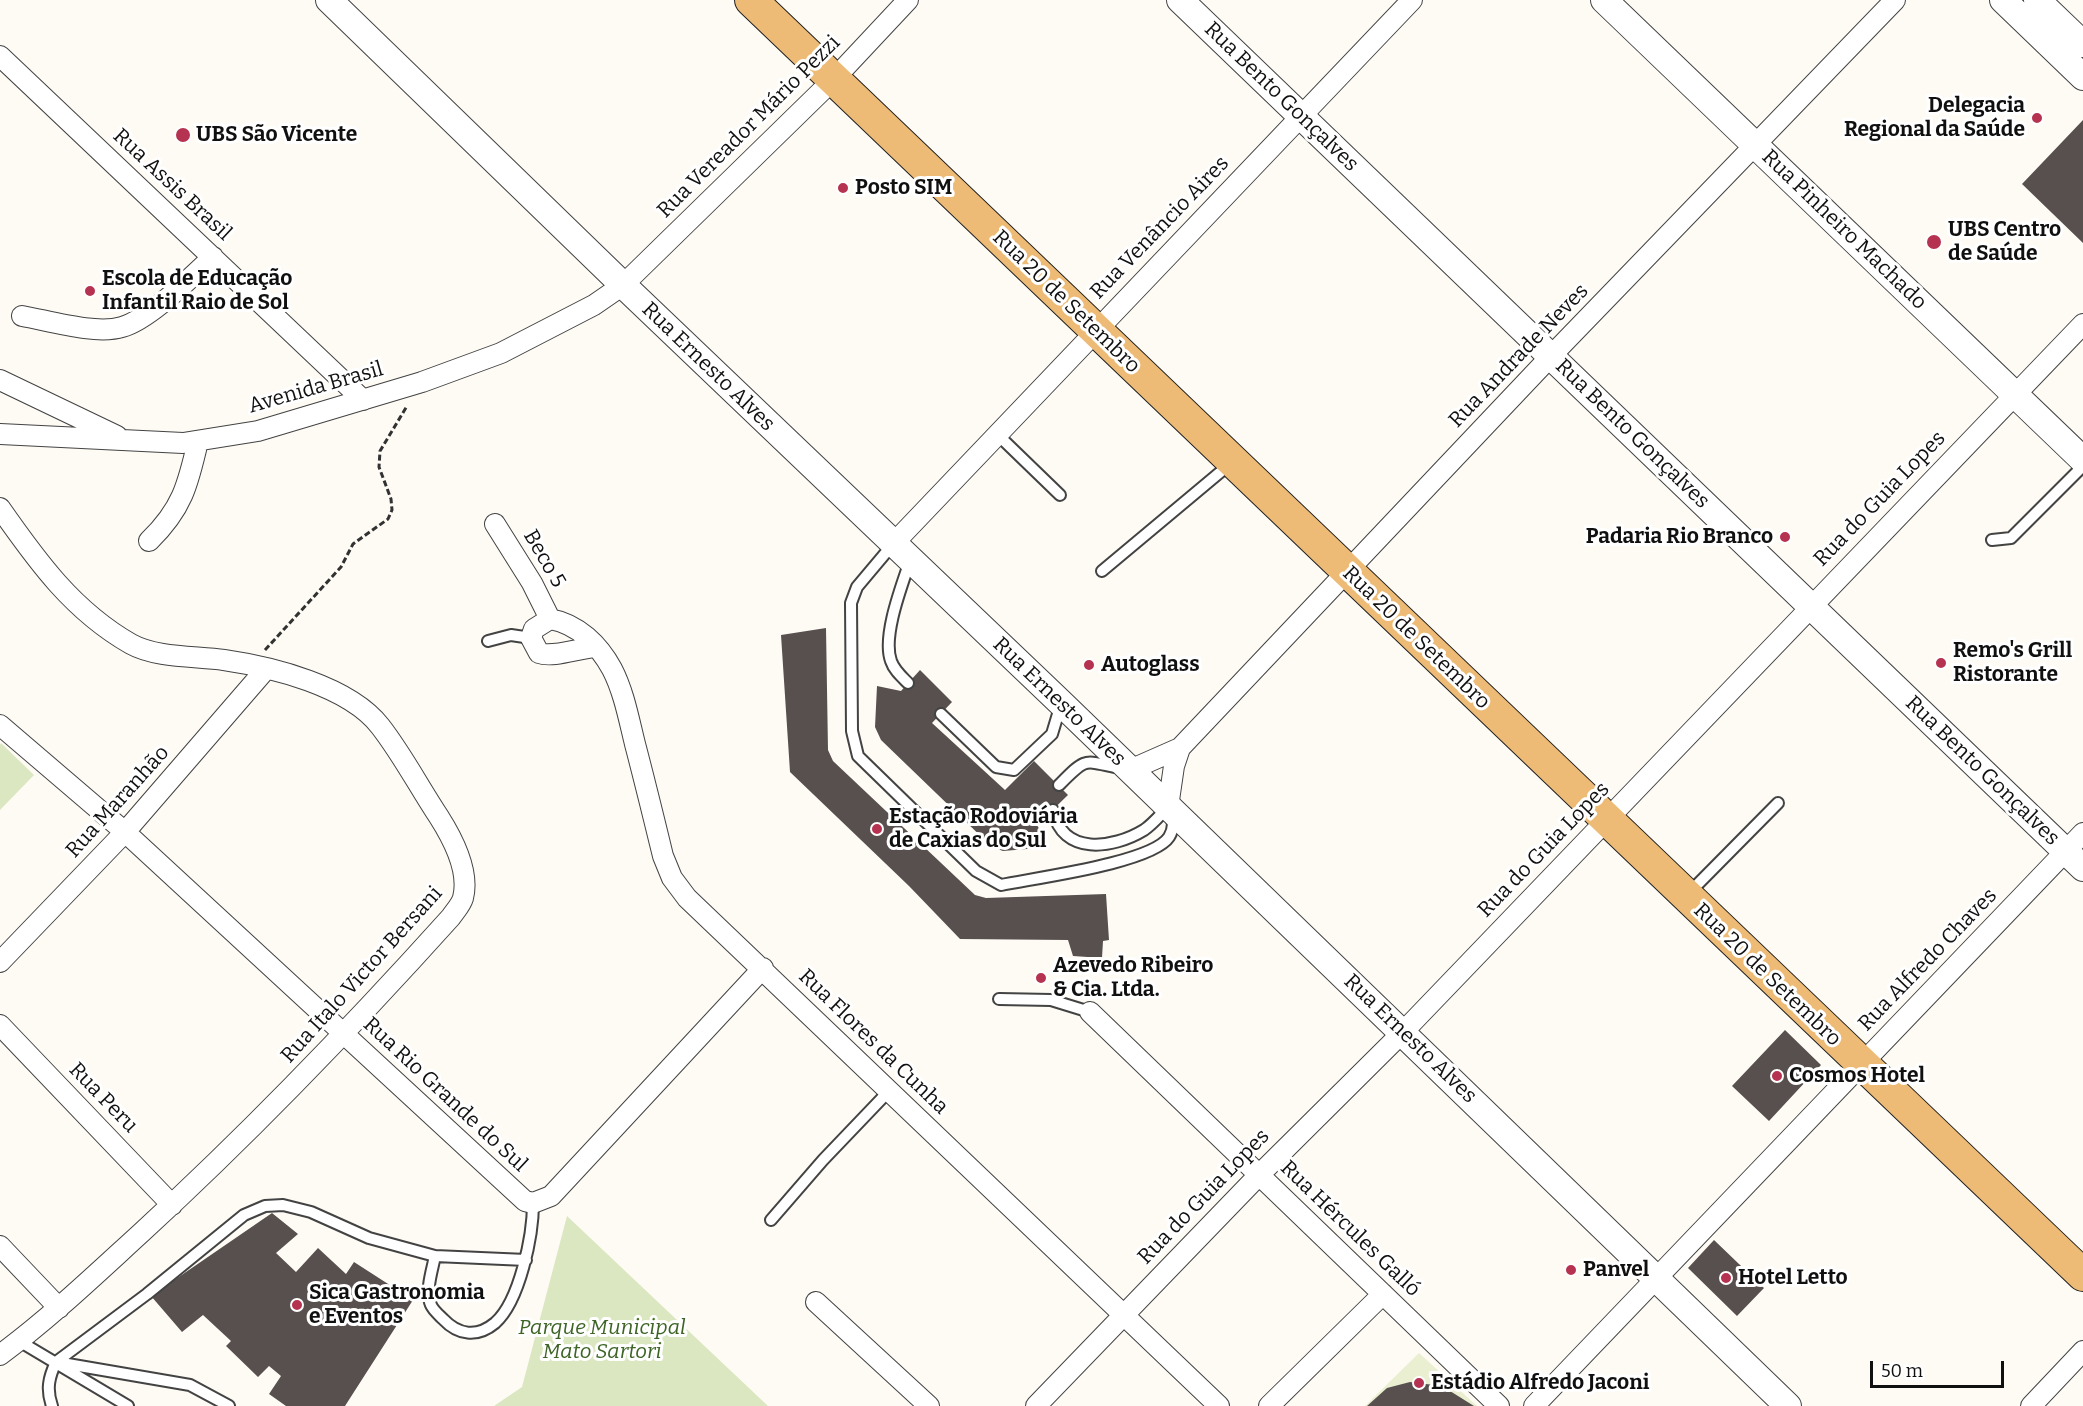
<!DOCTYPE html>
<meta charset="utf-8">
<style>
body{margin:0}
#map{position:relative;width:2083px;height:1406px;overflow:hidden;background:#fefbf5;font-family:Bitter,serif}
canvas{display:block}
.scale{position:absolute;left:1870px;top:1361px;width:134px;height:27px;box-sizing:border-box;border:3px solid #101010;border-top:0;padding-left:8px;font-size:18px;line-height:21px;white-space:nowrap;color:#101010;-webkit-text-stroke:4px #fff;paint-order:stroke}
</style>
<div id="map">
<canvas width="2083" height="1406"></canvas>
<div class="scale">50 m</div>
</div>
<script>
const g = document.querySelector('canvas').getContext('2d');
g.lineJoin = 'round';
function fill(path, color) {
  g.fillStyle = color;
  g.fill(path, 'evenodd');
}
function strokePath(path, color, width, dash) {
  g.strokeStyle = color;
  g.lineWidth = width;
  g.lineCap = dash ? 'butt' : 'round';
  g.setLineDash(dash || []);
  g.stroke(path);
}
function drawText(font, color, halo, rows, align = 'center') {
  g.font = font + ' Bitter,serif';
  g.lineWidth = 6;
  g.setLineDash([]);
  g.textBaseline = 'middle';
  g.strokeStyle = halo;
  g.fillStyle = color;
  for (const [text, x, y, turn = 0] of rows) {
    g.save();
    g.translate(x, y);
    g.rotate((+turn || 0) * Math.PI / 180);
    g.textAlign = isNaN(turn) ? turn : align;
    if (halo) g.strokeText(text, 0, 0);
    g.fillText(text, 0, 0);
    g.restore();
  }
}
fill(new Path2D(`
 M1,743L34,775L0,810V745Z
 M567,1216L768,1406H494L522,1387Z`), '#dbe7c0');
fill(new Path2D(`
 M1419,1353L1477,1406H1365Z`), '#eaefd1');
fill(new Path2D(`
 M2083,120V243L2022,184Z
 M826,628L828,750L833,761L975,895L986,898L1106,894L1109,940L1103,941L1102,958L1073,956L1068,940L960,939L909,886L790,772L781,635Z
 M920,670L952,702L932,723L1005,790L1034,761L1068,795L1037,825L1042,834L1027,849L1003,851L992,847L881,740L875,727L877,686L901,691Z
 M1785,1030L1821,1065L1769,1121L1732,1086Z
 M272,1213L298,1234L276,1253L296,1272L318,1248L346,1274L354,1262L413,1300L345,1406H286L269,1394L281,1376L269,1366L258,1377L226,1346L231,1341L203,1315L182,1332L151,1296Z
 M1714,1240L1764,1288L1737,1316L1688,1268Z
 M1410,1382L1442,1386L1474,1406H1367L1387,1388Z`), '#58504e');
const service = new Path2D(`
 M998,435L1060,495
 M1992,540L2011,538L2083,466
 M894,543L857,587L851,603L852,731L858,756L976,871L1001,885C1034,878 1152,863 1169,837C1176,826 1172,818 1168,807C1161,814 1153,824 1144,830C1113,849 1062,856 1053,810
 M1102,571L1230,464
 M488,641L511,635L531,638
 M908,683C901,676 894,670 891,661C882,636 902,585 910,561
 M941,714L996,767L1014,770L1052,734L1061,704
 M1059,785C1088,756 1082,761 1121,768
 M1689,893L1778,803
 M999,999L1051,1000L1090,1012
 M771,1220L823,1160L888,1092
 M435,1256C432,1271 425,1291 431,1305C433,1310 439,1315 443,1319C458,1335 477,1338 495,1323C520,1301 533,1235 533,1203
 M19,1341L128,1406
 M56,1362L190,1385L229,1406
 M52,1406C46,1389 49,1377 56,1362L147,1294L244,1215L265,1206L283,1205L311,1212L369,1238L435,1256L526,1260`);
const minor = new Path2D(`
 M0,56L363,400
 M22,316C50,321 96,335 122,327C150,319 191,277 213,257
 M0,380L117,436
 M0,434L183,443L258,431L422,382L501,353L594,305L623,285L834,79L908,0
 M0,508C37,561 73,611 131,644C156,658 196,656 224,660C272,667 349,686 380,726C402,754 419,787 439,817C453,839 470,871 463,898C461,905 455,911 451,917C352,1027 250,1133 141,1233C95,1275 50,1318 0,1355
 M495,524L532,583L550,619
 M149,541C182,509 188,485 198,441
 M894,543L1412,0
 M596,647C579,648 553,658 539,653L531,638L534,629L550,619C578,624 599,645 612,669C624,692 629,720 635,744C645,782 654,819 663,856L672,878L687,898L1219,1406
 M0,725L125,832L525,1201L533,1203L551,1196L763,968
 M1130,770L1180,748
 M1168,807L1174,766L1180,748L1551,356L1895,0
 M0,962L125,832L266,669
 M1090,1012L1499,1406
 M0,1025L172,1205
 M0,1246L59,1308
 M816,1302L929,1406
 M1036,1406L1259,1175L1403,1032L2083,324
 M1269,1406L1383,1294
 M1534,1406L2083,833
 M2031,1406L2083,1351`);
const tertiary = new Path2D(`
 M329,0L623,285L1061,703L1788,1406
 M1180,0L2083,868
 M1604,0L2083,460
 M2003,0L2083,77
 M2037,0L2083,44`);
const primary = new Path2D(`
 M751,0L2083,1275`);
strokePath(service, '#434343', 14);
strokePath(minor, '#434343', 22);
strokePath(tertiary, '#434343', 28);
strokePath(primary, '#212121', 34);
strokePath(new Path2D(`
 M265,650L341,567L353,544L388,519L392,510L391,499L379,467L380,451L407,406`), '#323232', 3, [6, 3]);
strokePath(service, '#fff', 10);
strokePath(minor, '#fff', 20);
strokePath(tertiary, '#fff', 26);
strokePath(primary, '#edbb76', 32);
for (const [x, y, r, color] of [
 [2037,118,6,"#b53350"],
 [183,135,8,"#b53350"],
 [843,188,6,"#b53350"],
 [1934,242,8,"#b53350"],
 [90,291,6,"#b53350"],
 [1785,537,6,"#b53350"],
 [1941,663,6,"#b53350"],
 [1089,665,6,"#b53350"],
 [877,829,6,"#b53350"],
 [1041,978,6,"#b53350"],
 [1777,1076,6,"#b53350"],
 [1571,1270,6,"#b53350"],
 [1726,1278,6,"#b53350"],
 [297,1305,6,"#b53350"],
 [1419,1383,6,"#b53350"]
]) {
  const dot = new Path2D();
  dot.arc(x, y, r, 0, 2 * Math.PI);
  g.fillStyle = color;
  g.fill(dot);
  strokePath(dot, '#fff', 2);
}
drawText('21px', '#101010', '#fff', [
 ["Rua Bento Gonçalves",1281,97,44],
 ["Rua Vereador Mário Pezzi",749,127,-45],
 ["Rua Assis Brasil",172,185,43],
 ["Rua Venâncio Aires",1160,228,-46],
 ["Rua Pinheiro Machado",1844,230,44],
 ["Rua 20 de Setembro",1066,302,44],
 ["Rua Andrade Neves",1519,356,-46],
 ["Rua Ernesto Alves",708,367,44],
 ["Avenida Brasil",316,388,-16],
 ["Rua Bento Gonçalves",1632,434,44],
 ["Rua do Guia Lopes",1880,499,-46],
 ["Beco 5",544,559,60],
 ["Rua 20 de Setembro",1416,638,44],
 ["Rua Ernesto Alves",1059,702,44],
 ["Rua Bento Gonçalves",1982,771,44],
 ["Rua Maranhão",118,802,-48],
 ["Rua do Guia Lopes",1544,850,-46],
 ["Rua Alfredo Chaves",1928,960,-46],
 ["Rua Italo Victor Bersani",362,975,-48],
 ["Rua 20 de Setembro",1767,975,44],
 ["Rua Ernesto Alves",1410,1039,44],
 ["Rua Flores da Cunha",873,1042,44],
 ["Rua Rio Grande do Sul",445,1095,43],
 ["Rua Peru",103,1098,46],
 ["Rua do Guia Lopes",1204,1197,-46],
 ["Rua Hércules Galló",1350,1229,44]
]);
drawText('bold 21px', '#101010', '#fff', [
 ["Delegacia",2025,106,"right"],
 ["Regional da Saúde",2025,130,"right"],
 ["UBS São Vicente",196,135],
 ["Posto SIM",855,188],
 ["UBS Centro",1948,230],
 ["de Saúde",1948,254],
 ["Escola de Educação",102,279],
 ["Infantil Raio de Sol",102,303],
 ["Padaria Rio Branco",1773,537,"right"],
 ["Remo's Grill",1953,651],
 ["Ristorante",1953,675],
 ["Autoglass",1101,665],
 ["Estação Rodoviária",889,817],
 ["de Caxias do Sul",889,841],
 ["Azevedo Ribeiro",1053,966],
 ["& Cia. Ltda.",1053,990],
 ["Cosmos Hotel",1789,1076],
 ["Panvel",1583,1270],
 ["Hotel Letto",1738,1278],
 ["Sica Gastronomia",309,1293],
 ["e Eventos",309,1317],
 ["Estádio Alfredo Jaconi",1431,1383]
], 'left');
drawText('italic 21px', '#3d6425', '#fff', [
 ["Parque Municipal",602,1328],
 ["Mato Sartori",602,1352]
]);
</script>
